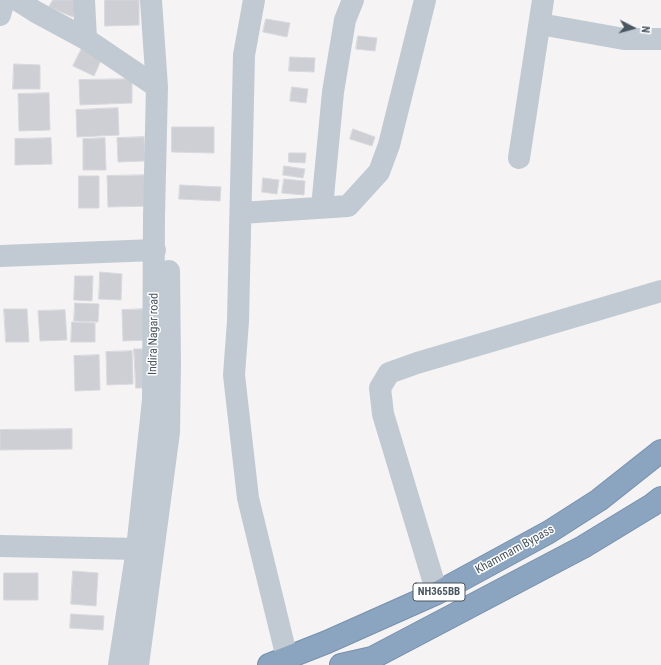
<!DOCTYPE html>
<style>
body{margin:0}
#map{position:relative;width:661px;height:665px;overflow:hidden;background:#f5f3f3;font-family:"Roboto Condensed",sans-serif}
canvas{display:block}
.north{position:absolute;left:613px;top:8px;width:40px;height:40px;-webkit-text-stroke:3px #fff;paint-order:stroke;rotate:96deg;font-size:11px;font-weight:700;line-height:16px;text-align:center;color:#4a5661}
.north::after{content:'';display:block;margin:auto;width:14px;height:18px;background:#4a5661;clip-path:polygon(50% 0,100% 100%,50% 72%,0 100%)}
</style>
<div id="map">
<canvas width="661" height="665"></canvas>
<div class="north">N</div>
</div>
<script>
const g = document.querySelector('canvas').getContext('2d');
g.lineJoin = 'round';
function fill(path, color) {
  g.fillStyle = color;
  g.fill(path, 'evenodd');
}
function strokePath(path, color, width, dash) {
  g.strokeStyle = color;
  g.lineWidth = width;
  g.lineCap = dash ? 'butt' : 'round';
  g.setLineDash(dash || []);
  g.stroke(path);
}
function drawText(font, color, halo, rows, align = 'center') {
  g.font = font + ' "Roboto Condensed",sans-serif';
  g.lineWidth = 3;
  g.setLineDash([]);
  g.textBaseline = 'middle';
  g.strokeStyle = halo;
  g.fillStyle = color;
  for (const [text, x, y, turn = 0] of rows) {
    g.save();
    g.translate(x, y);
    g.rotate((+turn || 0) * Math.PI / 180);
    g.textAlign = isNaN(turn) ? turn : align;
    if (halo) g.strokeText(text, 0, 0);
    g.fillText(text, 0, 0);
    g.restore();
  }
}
const building = new Path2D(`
 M53,0H81L73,17L49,7Z
 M105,0H139V25L105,26Z
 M266,19L290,23L287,37L263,32Z
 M358,36L377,38L375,51L356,49Z
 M82,48L102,58L94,76L73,66Z
 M290,57L315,58L314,72L289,71Z
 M14,64L40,65V89H13Z
 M132,79V103L80,105L79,80Z
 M292,87L308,89L306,103L290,101Z
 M49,93L50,130L19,131L18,94Z
 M118,108L119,135L77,137L76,110Z
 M172,127H214V153L172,152Z
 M353,129L375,137L372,146L350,139Z
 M144,137L145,161L118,162L117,138Z
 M51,138L52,164L15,165V139Z
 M105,138L106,170H83V139Z
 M289,153H306L305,163L289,162Z
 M284,166L305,169L303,178L283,175Z
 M149,175L150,206L108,207L107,176Z
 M79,176H99V208H79Z
 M263,178L279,180L277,194L262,192Z
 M284,179L305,181L304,195L282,193Z
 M180,185L221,187L220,201L179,199Z
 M100,272L122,274L121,300L99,299Z
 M75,276H93L92,301L74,300Z
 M75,303L99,304L98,322L74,321Z
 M4,309H27L29,342H6Z
 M146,309L147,340L123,341L122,310Z
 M65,310L67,340L40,341L38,311Z
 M72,322L95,323V342H71Z
 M134,349H151L153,388H136Z
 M132,351L133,384L107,385L106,352Z
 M99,355L100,390L75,391L74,356Z
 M72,429V449L0,450V430Z
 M73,571L98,573L96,606L71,604Z
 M4,573H38V600H4Z
 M71,614L104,616L103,630L70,628Z`);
fill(building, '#cdcfd5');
strokePath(building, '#d7d9de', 1);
const highway = new Path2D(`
 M269,665L327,642L437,593L549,532L599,500L661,451
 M341,665L372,658L583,547L652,505L661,498`);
strokePath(highway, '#7690ad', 24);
strokePath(new Path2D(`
 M17,0L36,12L86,39L157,87
 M84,0L86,39
 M254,0L244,55L238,321L234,375L248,498L287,658
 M0,15L4,0
 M540,24L624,39H661
 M519,158L543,0
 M322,207L333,92L345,20L353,0
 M241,213L348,206L379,172L389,145L425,0
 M0,256L155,250
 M0,546L137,549
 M437,593L383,414L380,388L389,373L417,363L661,291
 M119,665L137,549L153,400L154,216L157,87L151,0
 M138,665L169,432L170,363L169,271`), '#c1cad2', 22);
strokePath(highway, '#8ba5c1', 22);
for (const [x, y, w] of [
 [439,592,52]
]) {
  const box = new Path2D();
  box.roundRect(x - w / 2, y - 9, w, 18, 3);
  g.fillStyle = '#fff';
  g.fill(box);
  strokePath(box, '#4a5661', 1);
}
drawText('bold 11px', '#4a5661', null, [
 ["NH365BB",439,592]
]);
drawText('12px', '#4a5661', '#fff', [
 ["Indira Nagar road",154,334,-89],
 ["Khammam Bypass",515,550,-29]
]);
</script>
